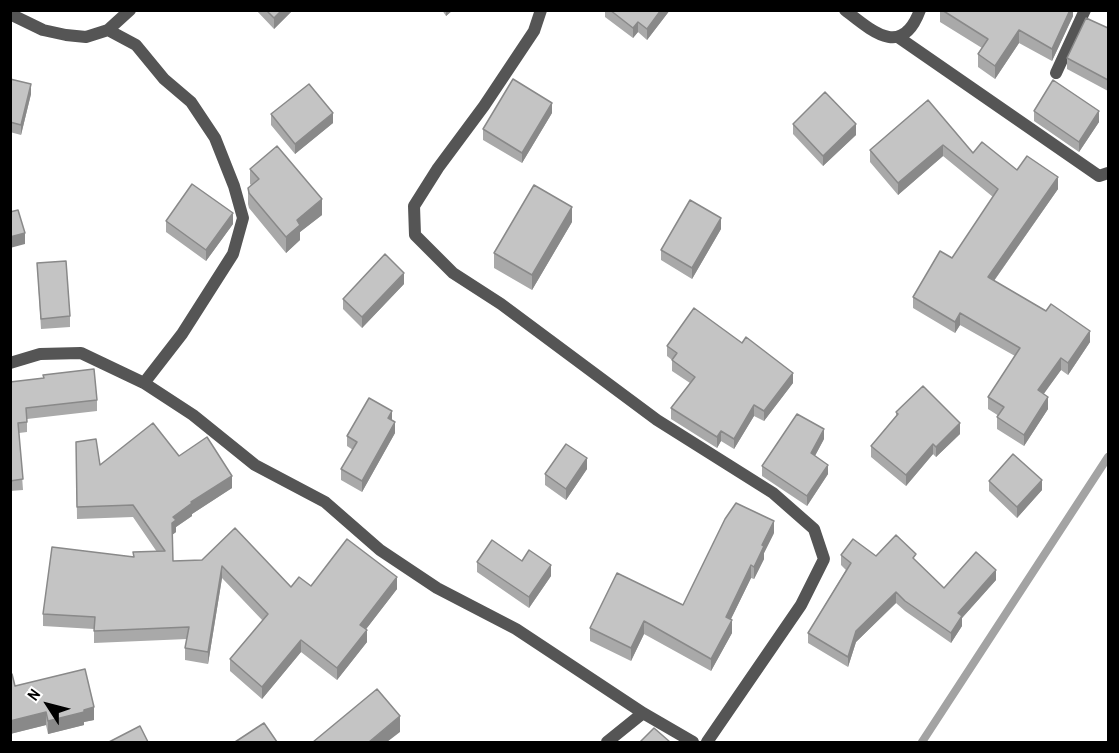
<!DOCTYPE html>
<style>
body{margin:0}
#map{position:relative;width:1119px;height:753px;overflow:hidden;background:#fff;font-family:"Archivo Narrow",sans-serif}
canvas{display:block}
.frame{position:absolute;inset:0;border:12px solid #000;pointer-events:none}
.north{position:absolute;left:18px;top:675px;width:60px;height:60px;-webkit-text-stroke:4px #fff;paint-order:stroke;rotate:306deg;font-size:16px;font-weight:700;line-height:24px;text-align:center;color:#000}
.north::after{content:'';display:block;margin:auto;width:21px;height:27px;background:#000;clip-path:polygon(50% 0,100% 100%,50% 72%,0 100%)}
</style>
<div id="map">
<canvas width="1119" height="753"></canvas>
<div class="frame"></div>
<div class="north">N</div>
</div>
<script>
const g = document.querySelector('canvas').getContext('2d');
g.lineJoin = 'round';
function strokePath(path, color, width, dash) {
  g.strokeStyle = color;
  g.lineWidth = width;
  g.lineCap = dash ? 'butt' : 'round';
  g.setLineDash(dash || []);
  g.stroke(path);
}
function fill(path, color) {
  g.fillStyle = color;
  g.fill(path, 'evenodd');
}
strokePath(new Path2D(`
 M922,742L1108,457`), '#a3a3a3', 8);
strokePath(new Path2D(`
 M541,10L534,31L484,106L438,168L414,206L415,235L453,273L501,304L657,420L773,493L814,529L824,559L801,605L707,742
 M845,10C872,31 902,59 920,10
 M10,14L43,30L66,35L86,37L108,30L130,10
 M108,30L136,45L164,79L191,102L215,138L234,186L243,218L233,254L182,334L144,383
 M898,37L1099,176L1108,173
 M1056,73L1085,10
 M10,363L40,354L81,353L144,383L193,415L255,465L325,502L380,550L437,588L516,629L643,713L693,742
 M607,742L643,713`), '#555', 12);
fill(new Path2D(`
 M256,10H293L274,29Z
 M442,10H453L446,16Z
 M605,10H670L647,40L638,32L633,38L605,17Z
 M940,10H1073V16L1052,61L1019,43L995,79L978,67V54L982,48L940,22Z
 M1108,28V91L1067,69V58Z
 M10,79L31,94L21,135L10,132Z
 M928,100L973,153L1017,170L1058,189L994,281L1090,342L1068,375L1061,370L1043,394L1048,409L1024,446L997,429V417L999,416L988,409V397L1015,356L960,325L955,333L913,308V297L952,258L993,197L943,156L898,195L870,162V150Z
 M1034,111L1099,122L1079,152L1034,121Z
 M552,113L522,163L483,140V129Z
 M271,114L333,123L295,154L271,125Z
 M793,124L856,135L823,166L793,134Z
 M250,169L322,215L300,232V240L286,253L249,208L248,204V188L251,185L250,184Z
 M166,221L233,224L206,261L166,232Z
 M572,222L532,290L494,268V253Z
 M721,229L692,279L661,260V250Z
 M37,263L70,316V327L41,329Z
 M404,284L362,328L343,309V299Z
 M667,346L793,383L764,421L754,416L734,449L721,441L717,448L671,419V408L690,383L672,371V360L667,356Z
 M10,382L97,400V411L27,419V432L19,433L23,490L10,491Z
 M896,412L960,434L936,457L933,454L906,486L871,457V446L896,416Z
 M392,420L395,433L362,492L341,480V469L353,450L347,446V436Z
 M824,439L815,456L828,474L807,506L762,476V466Z
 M76,442L100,465L179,456L232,488L192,514V516L176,527V532L172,535L173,561L202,560L291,587L311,586L397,589L366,629L367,642L337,680L301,652L262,699L230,671V659L263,621L222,578L208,664L185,660V648L187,639L94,643V629L43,626V614L134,557L157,552L133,517L77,519Z
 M587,469L566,500L545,485V474Z
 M989,481L1042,490L1017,518L989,491Z
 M774,533L764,553V559L754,579L751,578L731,619L732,633L711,671L644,634L631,661L590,641V628L683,605Z
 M841,555L876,556L916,562L944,588L996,580L962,618V626L951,643L905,611L896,603L856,642L848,667L808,643V633L846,570L841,565Z
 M522,561L551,576L529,608L477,572V562Z
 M10,674L15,686L94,720L84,722V725L48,734L46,725L10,734Z`), '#a9a9a9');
fill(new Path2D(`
 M282,10H293L274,29V18Z
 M446,10H453L446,16Z
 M661,10H670L647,40V29Z
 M1070,10H1073V16L1052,61V49Z
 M638,22V32L633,38V28Z
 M1019,30V43L995,79V66Z
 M31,84V94L21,135V125Z
 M552,103V113L522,163V153Z
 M1099,111V122L1079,152V142Z
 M333,113V123L295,154V144Z
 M856,124V135L823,166V156Z
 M943,145V156L898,195V183Z
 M1058,177V189L988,289V277Z
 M322,199V215L300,232V240L286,253V237L297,220Z
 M572,207V222L532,290V275Z
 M233,213V224L206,261V250Z
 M721,218V229L692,279V268Z
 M25,233V244L10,248V237Z
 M404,273V284L362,328V317Z
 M960,313V325L955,333V322Z
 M1090,331V342L1068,375V363Z
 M1061,358V370L1038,402V390Z
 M793,373V383L764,421V411Z
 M1048,397V409L1024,446V435Z
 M754,405V416L734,449V439Z
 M392,411V421L388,418Z
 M395,422V433L362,492V481Z
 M960,423V434L936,457V447Z
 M824,429V439L811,463V453Z
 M721,431V441L717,448V437Z
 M933,444V454L906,486V475Z
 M587,458V469L566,500V489Z
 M828,465V474L807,506V496Z
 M232,476V488L192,514V516L176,527V532L172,535V523L173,517L191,502Z
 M1042,480V490L1017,518V507Z
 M774,521V533L764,553V559L754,579V567L762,545Z
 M551,565V576L529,608V597Z
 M751,565V578L726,629V617Z
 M222,566V578L208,664V652Z
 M996,570V580L962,618V626L951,643V633L958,613Z
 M397,577V589L360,637V625Z
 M896,592V603L856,642L848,667V657L856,631Z
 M732,620V633L711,671V659Z
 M644,621V634L631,661V648Z
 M367,630V642L337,680V668Z
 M301,640V652L262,699V687Z
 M94,707V720L84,722V725L48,734V721Z
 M46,712V725L10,734V721Z
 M400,716V732L387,742H369Z`), '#898989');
const building = new Path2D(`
 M266,10H282L274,18Z
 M610,10H661L647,29L638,22L633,28Z
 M942,10H1070L1052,49L1019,30L995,66L978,54L988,39Z
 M1086,18L1108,28V80L1067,58Z
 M10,79L31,84L21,125L10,122Z
 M513,79L552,103L522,153L483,129Z
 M1053,80L1099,111L1079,142L1034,111Z
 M309,84L333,113L295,144L271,114Z
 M825,92L856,124L823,156L793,124Z
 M928,100L973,153L982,142L1017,170L1027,156L1058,177L988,277L1046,311L1051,304L1090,331L1068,363L1061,358L1038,390L1048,397L1024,435L997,417L1004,407L988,397L1020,348L960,313L955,322L913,297L940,251L952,258L998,189L943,145L898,183L870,150Z
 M277,146L322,199L297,220L300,225L286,237L249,193L248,188L259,179L250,169Z
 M192,184L233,213L206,250L166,221Z
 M534,185L572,207L532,275L494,253Z
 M690,200L721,218L692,268L661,250Z
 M18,210L25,233L10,237V212Z
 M385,254L404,273L362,317L343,299Z
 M66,261L70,316L41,319L37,263Z
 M694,308L742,343L746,337L793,373L764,411L754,405L734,439L721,431L717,437L671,408L695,377L672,360L677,353L667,346Z
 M94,369L97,400L26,408L27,422L18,423L23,479L10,481V382L44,378L43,375Z
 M923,386L960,423L936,447L933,444L906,475L871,446L898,414L896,412Z
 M369,398L392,411L388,418L395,422L362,481L341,469L357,442L347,436Z
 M797,414L824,429L811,453L828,465L807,496L762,466Z
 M153,423L179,456L207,437L232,476L191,502L192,503L173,517L176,520L172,523L173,561L202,560L235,528L291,587L299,577L311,586L347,539L397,577L360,625L367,630L337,668L301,640L262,687L230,659L268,614L222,566L208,652L185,648L189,627L94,631L95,617L43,614L52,547L134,557L133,552L165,551L133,505L77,507L76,442L96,439L100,465Z
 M566,444L587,458L566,489L545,474Z
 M1013,454L1042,480L1017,507L989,481Z
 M736,503L774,521L762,545L764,546L754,567L751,565L726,617L732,620L711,659L644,621L631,648L590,628L617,573L683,605L725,519Z
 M896,535L916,554L913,558L944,588L976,552L996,570L958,613L962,616L951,633L905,601L896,592L856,631L848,657L808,633L851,563L841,555L853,539L876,556Z
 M492,540L522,561L529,550L551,565L529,597L477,562Z
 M85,669L94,707L84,710V712L48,721L46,712L10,721V674H12L15,686Z
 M377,689L400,716L369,742H313Z
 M264,723L277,742H235Z
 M140,726L148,742H109Z
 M654,728L670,742H640Z`);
fill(building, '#c4c4c4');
strokePath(building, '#898989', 1.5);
</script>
